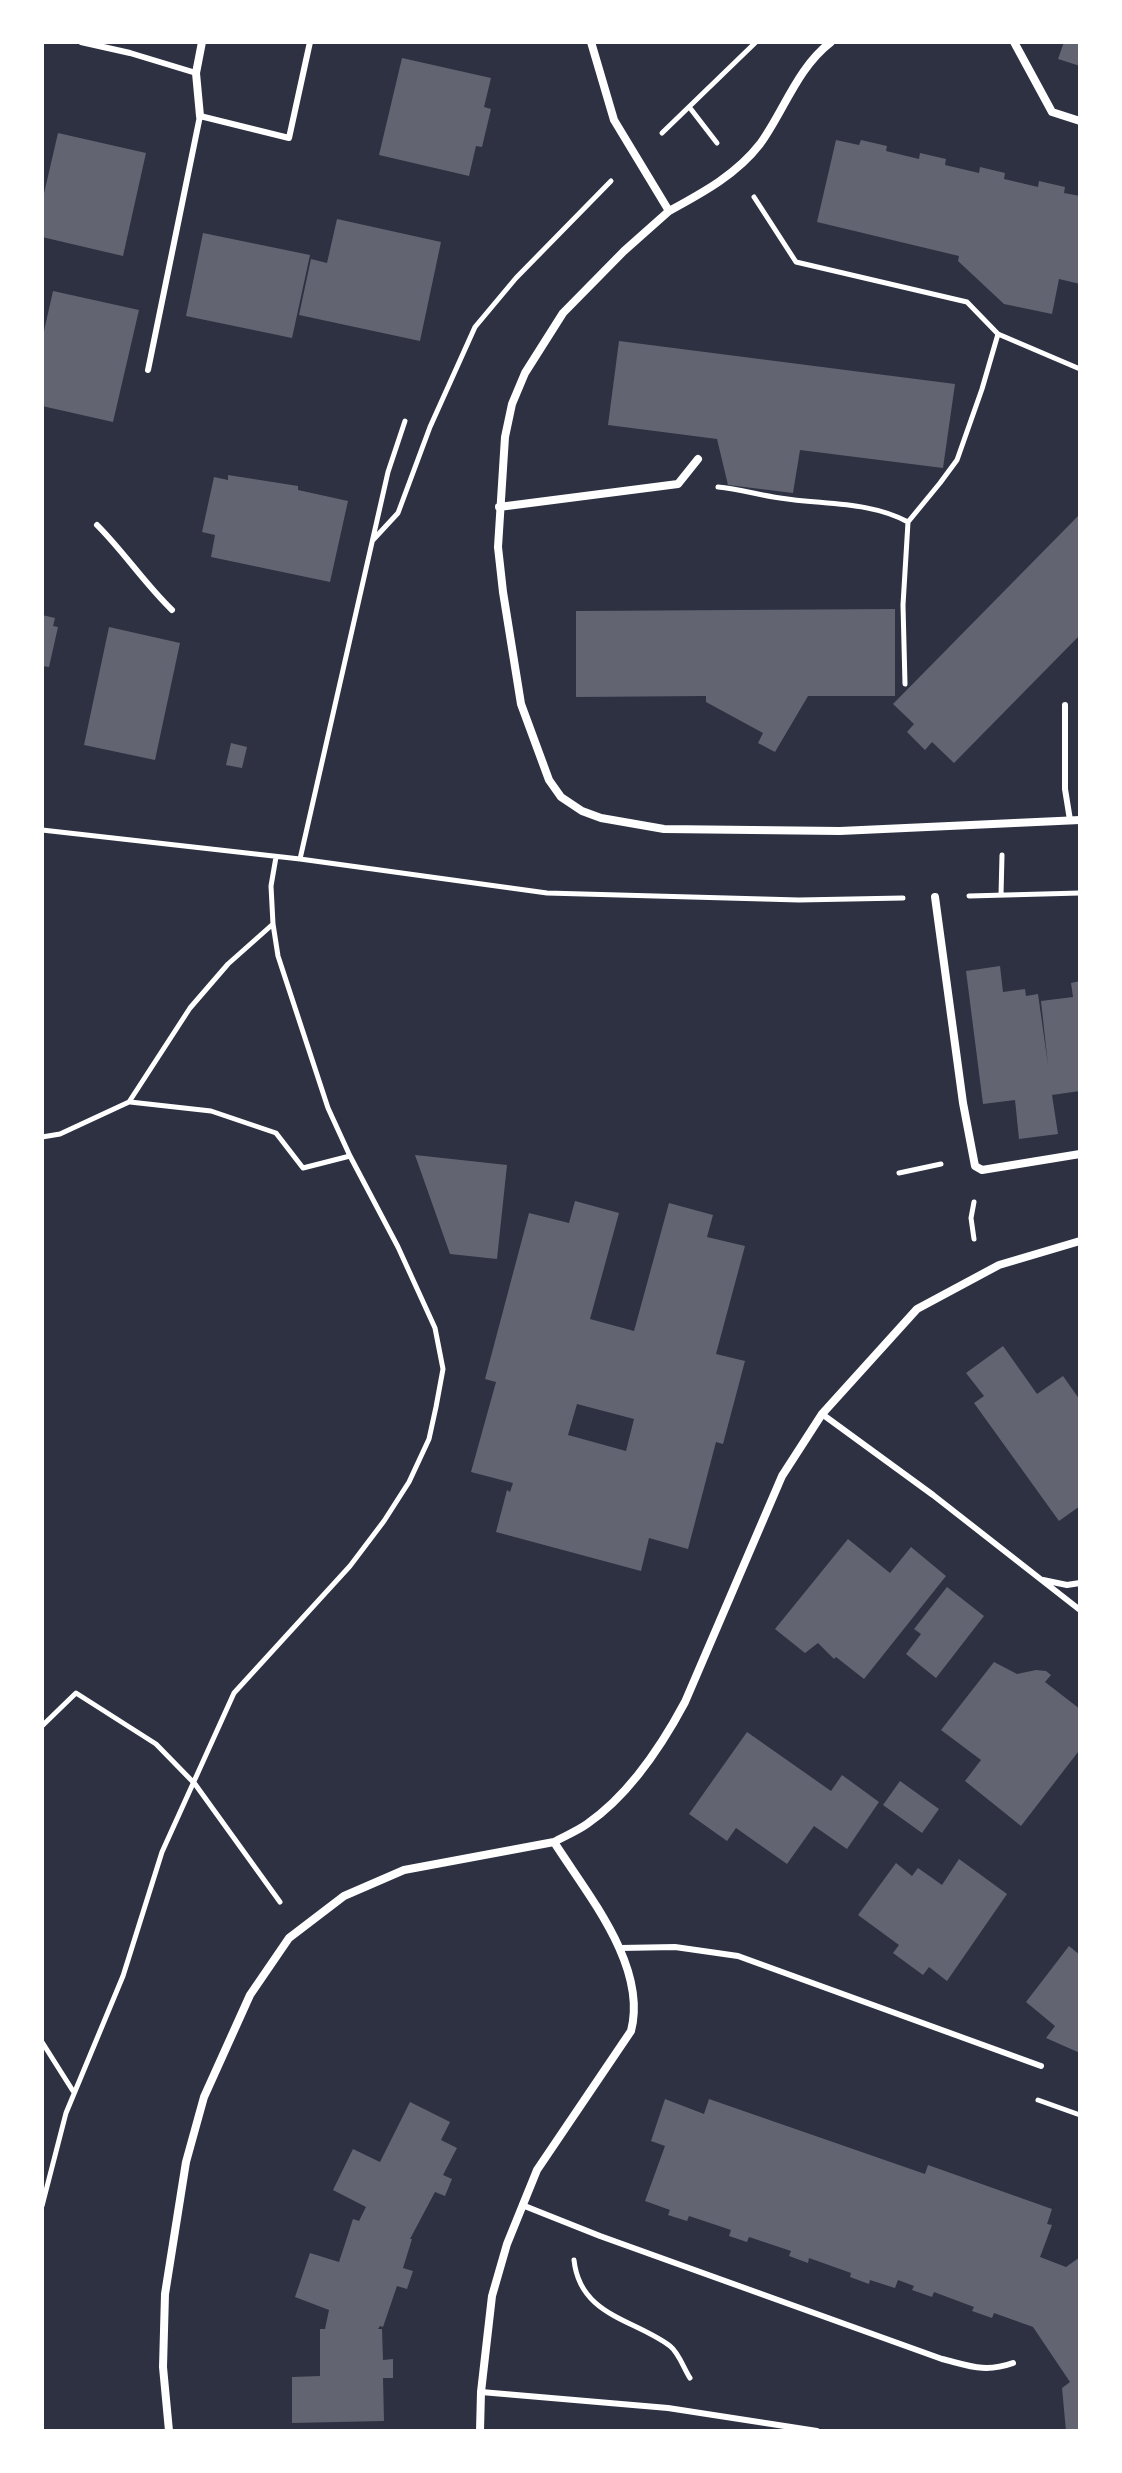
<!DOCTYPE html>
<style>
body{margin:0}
#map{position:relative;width:1122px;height:2473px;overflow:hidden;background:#2d3142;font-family:"Open Sans",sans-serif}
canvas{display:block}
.frame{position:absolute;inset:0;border:44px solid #fff;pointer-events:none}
</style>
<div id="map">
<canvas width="1122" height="2473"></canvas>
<div class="frame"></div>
</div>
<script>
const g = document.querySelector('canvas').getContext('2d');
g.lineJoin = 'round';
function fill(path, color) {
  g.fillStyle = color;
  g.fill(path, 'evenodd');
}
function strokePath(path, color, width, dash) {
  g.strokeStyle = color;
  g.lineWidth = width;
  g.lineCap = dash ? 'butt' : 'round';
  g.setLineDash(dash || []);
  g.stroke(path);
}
fill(new Path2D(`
 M1064,42H1080V66L1058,59Z
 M402,58L491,78L484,107L491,109L482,147L476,146L469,176L379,155Z
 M58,133L146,153L123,256L42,237V202Z
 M836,140L859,145L861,140L887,146L886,151L919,159L920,153L946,159L945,165L979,173L980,167L1005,173L1004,179L1038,187L1039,181L1065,187L1064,193L1080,196V284L1059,279L1052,314L1004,304L958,261L959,256L817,222Z
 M337,219L441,242L420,341L299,315L311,259L327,263Z
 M203,233L310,255L292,338L186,316Z
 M53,291L139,310L113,422L42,406V340Z
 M619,341L955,384L943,468L800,450L793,493L728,485L717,439L608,425Z
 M228,475L298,486V490L348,501L330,582L211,557L215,535L202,532L214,477L228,480Z
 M1080,514V635L954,763L932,742L925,750L907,732L914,724L893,704Z
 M895,609V696H808L775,752L758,743L763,733L706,702V696L576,697V611Z
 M42,615L55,618L53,626L58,627L49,667L42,666Z
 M109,627L180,643L155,760L84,745Z
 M231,743L247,747L242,768L226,765Z
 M1000,966L1003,992L1025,989L1026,996L1038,994L1048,1065L1041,1001L1073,997L1071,983L1080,981V1091L1052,1095L1058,1134L1019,1139L1015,1100L983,1104L966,971Z
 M415,1155L507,1165L497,1259L450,1254Z
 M575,1201L619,1213L590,1319L634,1331L669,1203L713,1215L707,1237L745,1246L716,1354L745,1361L723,1444L716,1442L688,1549L649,1538L641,1571L496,1532L507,1490L510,1492L513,1483L471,1472L496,1382L485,1379L529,1213L569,1223ZM577,1404L634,1419L626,1451L568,1435Z
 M1003,1346L1037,1394L1063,1376L1080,1400V1506L1059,1521L974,1403L984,1396L966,1373Z
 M848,1539L890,1573L911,1547L946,1576L864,1679L836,1657L834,1659L818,1643L805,1653L775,1629Z
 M947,1587L984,1616L936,1678L906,1654L921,1634L914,1629Z
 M994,1662L1017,1674L1036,1670L1046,1671L1051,1675L1045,1682L1080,1709V1754L1078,1752L1021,1826L965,1781L981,1760L941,1730Z
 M747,1732L831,1791L842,1775L879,1802L847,1849L814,1826L787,1864L736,1828L727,1841L689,1814Z
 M900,1781L939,1809L922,1833L883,1805Z
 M959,1859L1007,1894L947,1981L929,1967L923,1975L893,1953L899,1945L858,1915L896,1863L912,1876L918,1868L942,1885Z
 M1069,1946L1080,1955V2053L1046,2038L1055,2026L1026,2002Z
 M665,2099L704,2114L709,2099L925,2174L928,2165L1052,2209L1047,2224L1052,2225L1040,2257L1066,2267L1080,2257V2431H1066L1062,2388L1070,2382L1033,2327L994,2313L992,2318L972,2311L974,2307L934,2292L932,2297L912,2290L914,2286L898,2280L895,2288L870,2280L869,2284L850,2277L851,2273L809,2258L808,2263L789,2256L791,2251L749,2237L747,2242L729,2236L731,2230L689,2216L687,2221L668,2215L670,2210L645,2201L665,2146L651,2141Z
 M410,2102L450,2122L441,2140L457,2148L443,2175L452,2179L445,2196L435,2192L410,2239H412L403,2268L413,2271L407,2289L397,2286L383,2327L380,2326L378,2329H382L383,2360L393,2359V2378H383L384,2421L292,2423V2377L320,2376V2329H325L329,2310L295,2297L310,2253L339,2262L353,2219L359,2221L366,2207L333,2190L353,2149L380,2162Z`), '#626471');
strokePath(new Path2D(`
 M690,108L717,143
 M662,133L756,42
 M754,197L796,262L967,302L998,334L1080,369
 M718,487C739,489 759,495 780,498C823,505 869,501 908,522
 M373,540L398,513L430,427L475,327L516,278L611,181
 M905,684L903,605L908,522L940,483L957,460L982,389L998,334
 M42,830L300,859L388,472L405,421
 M300,859L547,893L799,900L903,898
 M1001,895L1002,855
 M969,896L1080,893
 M130,1102L211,1111L276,1133L303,1168L350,1156
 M42,1137L60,1134L129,1102L190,1008L228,964L273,924
 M899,1173L941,1164
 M974,1239L971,1218L974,1202
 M42,1726L76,1693L156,1744L195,1784L280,1902
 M42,2042L73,2091
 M1038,2100L1080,2115
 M42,2206L66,2113L123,1976L162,1852L234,1693L350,1566L384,1521L409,1482L429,1439L436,1407L443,1369L435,1328L398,1247L350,1156L328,1108L278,956L273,924L271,886L276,857
 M574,2260C580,2316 634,2319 670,2346C679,2353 684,2369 690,2378`), '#fff', 5);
strokePath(new Path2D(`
 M81,42L130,53L196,73
 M148,370L200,116L289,138L310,42
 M97,525C124,552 145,584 172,610
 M1065,705V789L1070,820
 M822,1414L933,1495L1080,1610
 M1043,1580L1067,1585L1080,1583
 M620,1948L675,1947L738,1956L1041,2066
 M522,2205L600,2236L942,2359C970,2366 985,2373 1013,2363
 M481,2392L668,2408L817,2431`), '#fff', 6);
strokePath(new Path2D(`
 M591,42L614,120L669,211L624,251L563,313L525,373L512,404L505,437L498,547L503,592L521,704L549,780L561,797L582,811L601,818L664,829L840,831L1080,820
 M1014,42L1052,112L1080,121
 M200,116L196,73L202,42
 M669,211C702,193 736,175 760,144C784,111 797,68 831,42
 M499,507L678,484L698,459
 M935,897L963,1103L975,1166L982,1170L1080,1154
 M169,2431L163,2367L165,2294L186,2162L204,2097L250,1995L289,1938L344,1896L404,1870L554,1842
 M480,2431L481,2392L492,2296L507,2244L537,2170L631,2031C648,1966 587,1894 554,1842C565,1836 577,1831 587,1824C629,1795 661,1747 685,1702L782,1476L822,1414L917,1309L999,1265L1080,1241`), '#fff', 8);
</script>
